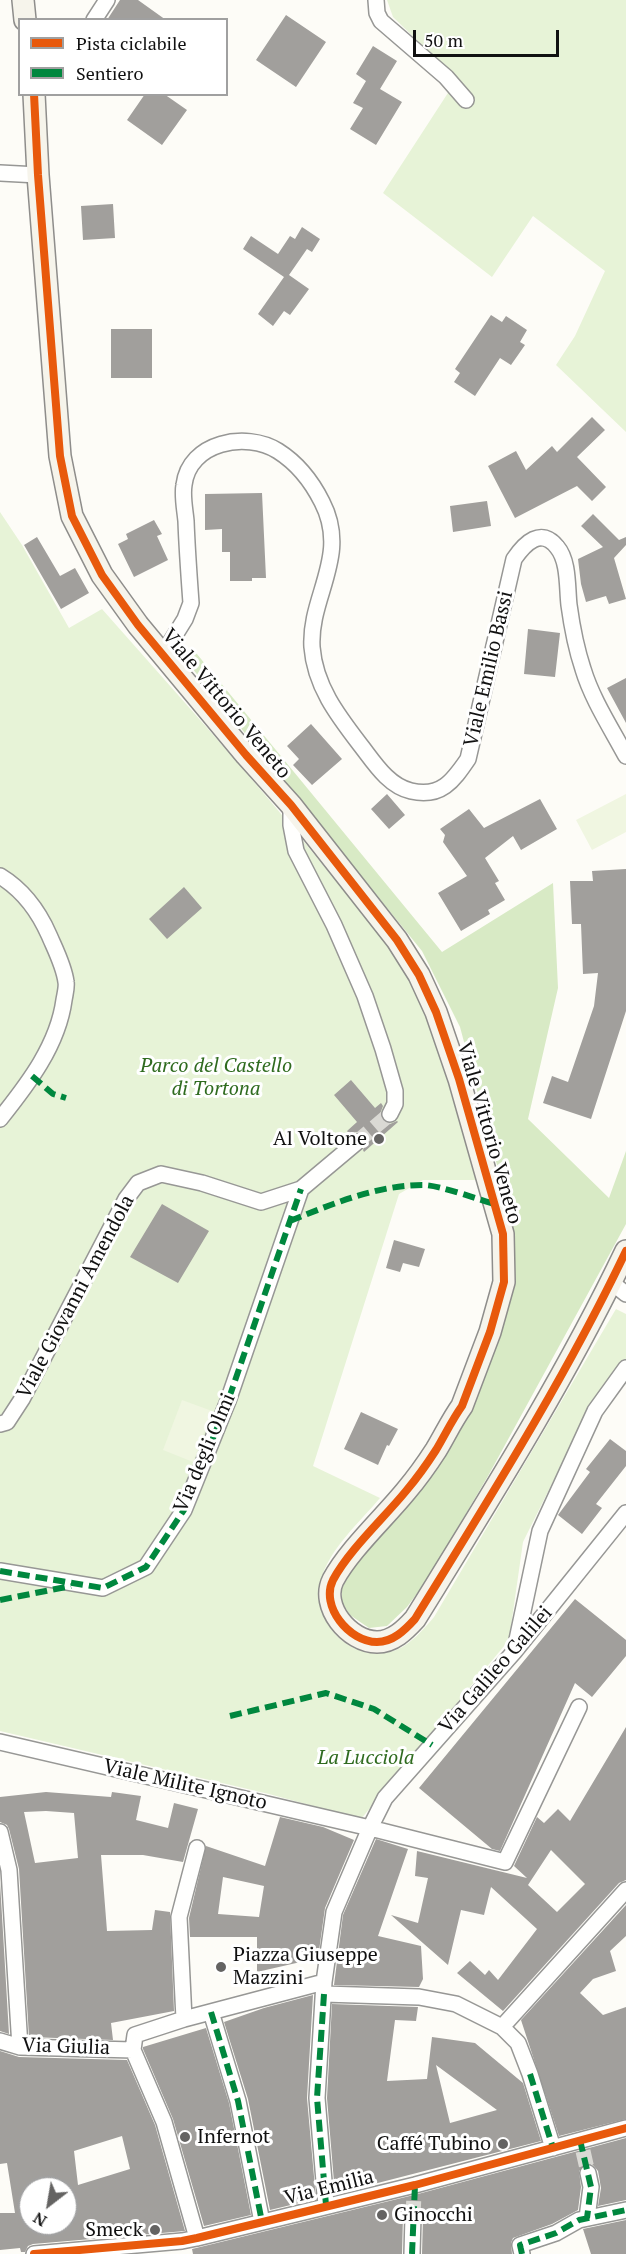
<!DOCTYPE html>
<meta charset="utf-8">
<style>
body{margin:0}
#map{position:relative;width:626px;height:2254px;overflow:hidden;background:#fdfcf7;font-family:"PT Serif",serif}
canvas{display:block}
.legend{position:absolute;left:18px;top:18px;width:210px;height:78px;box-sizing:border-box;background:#fff;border:2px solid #a0a0a0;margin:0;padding:8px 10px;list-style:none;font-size:18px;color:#111}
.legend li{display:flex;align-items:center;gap:12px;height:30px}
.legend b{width:30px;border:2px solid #a0a0a0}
.north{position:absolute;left:18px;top:2176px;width:60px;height:60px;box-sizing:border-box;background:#fff;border:2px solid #a0a0a0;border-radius:50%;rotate:211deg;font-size:16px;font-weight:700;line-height:24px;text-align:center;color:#111}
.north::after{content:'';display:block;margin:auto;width:21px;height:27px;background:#646362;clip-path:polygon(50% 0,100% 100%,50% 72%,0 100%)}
.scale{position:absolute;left:413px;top:30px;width:146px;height:27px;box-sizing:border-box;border:3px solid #111;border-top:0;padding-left:8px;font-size:18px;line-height:21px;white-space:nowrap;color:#111;-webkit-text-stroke:4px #fff;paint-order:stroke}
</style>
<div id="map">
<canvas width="626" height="2254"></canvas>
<ul class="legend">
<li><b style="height:8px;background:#e8590c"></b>Pista ciclabile</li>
<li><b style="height:8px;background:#00873e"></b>Sentiero</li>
</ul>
<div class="north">N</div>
<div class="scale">50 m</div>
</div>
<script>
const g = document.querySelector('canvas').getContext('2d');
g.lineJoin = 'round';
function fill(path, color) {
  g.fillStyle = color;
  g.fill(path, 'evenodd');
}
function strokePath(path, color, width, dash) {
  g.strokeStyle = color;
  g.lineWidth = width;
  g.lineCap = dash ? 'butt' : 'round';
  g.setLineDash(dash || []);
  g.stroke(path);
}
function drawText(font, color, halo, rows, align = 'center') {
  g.font = font + ' "PT Serif",serif';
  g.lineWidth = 6;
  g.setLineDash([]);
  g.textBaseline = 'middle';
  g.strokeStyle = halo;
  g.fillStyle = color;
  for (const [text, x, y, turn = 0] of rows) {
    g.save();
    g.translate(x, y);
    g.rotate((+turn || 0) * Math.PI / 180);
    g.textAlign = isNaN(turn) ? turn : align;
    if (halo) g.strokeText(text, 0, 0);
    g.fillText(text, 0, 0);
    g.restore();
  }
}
fill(new Path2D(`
 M387,0H626V432L556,365L575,336L605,271L533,216L492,277L383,193L457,79L393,17Z
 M0,512L22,545L69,628L102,609C178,695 255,780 327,870C358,908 393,946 416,989C446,1044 461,1120 476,1180H423L399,1194L313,1466L380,1498C360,1522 329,1549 321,1580C310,1623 353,1666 396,1650C411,1644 423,1630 434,1617L616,1309L626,1314V1360L589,1409L523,1542L509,1640L361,1819L269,1794L0,1731Z`), '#e7f3d7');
fill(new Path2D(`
 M192,648L442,952L553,883L558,988L528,1119L609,1198L626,1151V1224L488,1476L427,1580L407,1607L387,1626L369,1628L350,1615L342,1603V1588L351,1572L426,1475L504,1315L515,1267L508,1206L460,1027L422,951L183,657Z`), '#d8eac5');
fill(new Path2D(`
 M626,794V832L592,850L576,820Z
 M182,1400L212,1411L193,1462L163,1450Z`), '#f0f6e1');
fill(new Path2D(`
 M120,0H138L166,20H107Z
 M286,15L326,42L296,87L256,60Z
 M373,46L397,61L380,89L402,102L376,145L350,129L363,108L353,103L366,81L356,74Z
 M145,94H164L187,110L162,145L127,120Z
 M113,204L115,238L83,240L81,206Z
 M302,227L320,239L312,252L307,249L289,275L309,289L290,315L284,311L273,326L258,314L284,277L243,249L251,236L278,254L290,236L295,239Z
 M491,315L502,322L506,316L527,330L520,342L525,345L511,365L500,358L475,396L454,382L460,373L455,369Z
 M111,329H152V378H111Z
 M592,417L605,430L577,457L606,487L592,501L577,486L515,518L488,466L516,451L526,470L552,446L557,452Z
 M262,493L266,578H252V581H230V552H222V529L205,530V494Z
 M487,501L491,526L453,532L450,506Z
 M593,514L619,540L626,537V545L614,558L626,599L609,604L606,596L586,602L581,584L578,559L603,547L581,526Z
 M154,520L162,534L157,536L168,560L134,577L118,544L128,539L126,534Z
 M37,537L60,576L75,568L89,593L61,609L24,545Z
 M528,629L560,633L555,677L524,674Z
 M626,678V723L607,688Z
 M311,724L342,759L312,785L293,765L299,759L287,746Z
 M387,794L405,815L389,829L371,809Z
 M540,799L557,829L521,850L513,836L485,858L499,881L495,883L505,900L488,910L490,914L461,931L438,893L467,876L443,842L445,835L440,829L469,809L484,828Z
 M626,869V1011L591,1119L543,1103L552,1076L568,1082L594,1006L598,973L583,974L581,924H572L570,881H593L592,871Z
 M184,887L202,908L167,939L149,919Z
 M351,1080L375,1108L381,1103L383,1106L380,1114L382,1120L390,1124L397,1121L398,1122L364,1152L363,1150L367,1141L364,1135L356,1132L350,1135L347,1131L357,1122L334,1095Z
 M162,1204L209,1231L178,1283L130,1257Z
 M394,1240L425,1249L419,1267L403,1263L400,1272L386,1268Z
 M361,1412L398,1429L389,1446L387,1445L378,1465L344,1449Z
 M610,1439L626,1451V1466L596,1504L602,1508L582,1534L558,1515L590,1472L586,1469Z
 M575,1599L626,1640V1656L592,1697L575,1683L500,1851L492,1849L419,1788Z
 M626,1727V1880L619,1883L503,2011L457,1973L470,1961L485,1975L489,1970L498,1980L537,1929L491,1887L484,1915L461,1910L448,1965L391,1915L418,1923L428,1878L415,1876L417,1851L527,1878L514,1866L537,1817L544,1823L558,1809L570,1821ZM551,1850L585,1884L557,1912L528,1885Z
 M46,1792L111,1797L112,1792L141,1796L136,1820L168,1828L174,1803L198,1809L183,1862L143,1855H101L107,1931L152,1930L155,1910L170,1912L174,2011L111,2023L113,2040L29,2037L19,1869L9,1829L7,1825L0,1822V1797ZM46,1811L74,1813L78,1858L35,1863L24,1812Z
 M280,1817L323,1827L354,1840L325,1908L318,1958L257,1972V1937H190L189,1918L206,1846L265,1866ZM223,1877L264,1886L259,1917L218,1914Z
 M376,1839L408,1849L378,1936L421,1946L423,1979L419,1987L334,1985L343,1915Z
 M0,1882L9,2034L0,2031Z
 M626,1905V1936L610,1951L616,1971L593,1979L580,1993L603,2015L626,2007V2119L559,2136L521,2020Z
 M313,1995L307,2098L316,2199L270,2210L248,2099L224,2022L264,2008Z
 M332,2004L418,2007L416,2021L395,2020L387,2081L427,2079L432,2037L475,2043L523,2083L541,2141L335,2194L327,2098ZM436,2065L497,2110L450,2123Z
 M206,2028L229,2103L251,2215L204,2226L173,2119L143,2049V2047Z
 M0,2051L19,2057L127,2060L155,2125L185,2231L33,2244L28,2246L25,2252H21L20,2248L0,2250V2213H15L7,2163L0,2164ZM122,2136L130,2169L78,2185L74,2151ZM30,2188H69L66,2189V2224H30Z
 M626,2138V2200L598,2206L601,2188L598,2171L592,2164H585L579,2171L581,2187L578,2210L552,2224L513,2238L511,2243L512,2254H422L423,2216L419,2208L413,2206L405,2210L403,2215L402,2254H193L192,2249L418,2194Z
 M626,2220V2254H591L583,2229Z`), '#a19f9c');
strokePath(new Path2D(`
 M357,1142L390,1114
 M583,2151L588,2173
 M413,2216L414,2195`), '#dad9d4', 15, [15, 8]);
const street = new Path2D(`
 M376,0L377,13L381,21L446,77L466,100
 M94,20L107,0
 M0,173L38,175
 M162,656L185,619L191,603C189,576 187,549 186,521C185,510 182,496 184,485C189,442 246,431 278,451C297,463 312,482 322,502C350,556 309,596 312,647C315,687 339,717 362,747C375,764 389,786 411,791C441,798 453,781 468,759L514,559C525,543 541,527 557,547C569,561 567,588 569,605C572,627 576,648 583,669C592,699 611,728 626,756
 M291,805V825L296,851L334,925L365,996L383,1049L395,1091V1104L390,1114
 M0,876C23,890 38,910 49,935C55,949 64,966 66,982C67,987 65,994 64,1000C58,1045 28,1084 0,1119
 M611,1282L626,1294
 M0,1424L7,1422L22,1399L126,1199L138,1183L161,1174L202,1183L261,1202L301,1189L357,1142
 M0,1571L103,1588L146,1567L184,1510L228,1401L301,1189
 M515,1649L540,1531L595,1411L626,1368
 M0,1742L370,1828L505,1862L579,1707
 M0,1832L9,1870L20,2047
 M324,1994L419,1997L456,2004L502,2027L518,2043L530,2074L553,2148
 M211,2012L238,2101L262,2222
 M184,2019L179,1917L197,1848
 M502,2027L626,1890
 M0,2041L20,2047L133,2050
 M326,2205L317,2098L324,1982L334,1912L370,1828L385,1798L514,1652L626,1513
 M587,2218L591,2187L588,2173
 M197,2238L164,2122L133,2050L135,2035L184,2019L324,1982
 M34,2254L182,2241L197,2238L415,2185L626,2128
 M412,2254L413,2216
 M522,2254L520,2245L556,2233L579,2220L626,2210`);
const secondary = new Path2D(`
 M23,0L25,20
 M34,94L38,175L60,456L72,516L102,575L138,625L246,755L291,805L397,940L419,975L436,1012L459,1079L503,1234L504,1282L490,1332L462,1406C452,1420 445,1435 436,1450C427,1464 417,1478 406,1491C384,1518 349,1550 333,1580C320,1606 349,1642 377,1642C393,1642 405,1630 415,1619C489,1499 565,1379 626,1251`);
strokePath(street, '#979795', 18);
strokePath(secondary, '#8e8d8b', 24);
strokePath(street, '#fffffe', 15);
strokePath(secondary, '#f6f4eb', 21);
strokePath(new Path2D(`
 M32,1076L53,1094L66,1098
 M290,1221C332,1204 377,1185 423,1185C439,1185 477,1199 494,1204
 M0,1571L103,1588L146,1567L184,1510L228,1401L301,1189
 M0,1600L71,1586
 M230,1716L326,1693L374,1709L432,1745
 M324,1994L317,2098L326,2205
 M211,2012L238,2101L262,2222
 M530,2074L553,2148
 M580,2140L591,2187L587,2218
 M412,2254L415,2185
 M522,2254L520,2245L556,2233L579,2220L626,2210`), '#00873e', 6, [12, 6]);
strokePath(new Path2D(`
 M34,94L38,175L60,456L72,516L102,575L138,625L246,755L291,805L397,940L419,975L436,1012L459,1079L503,1234L504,1282L490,1332L462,1406C452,1420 445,1435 436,1450C427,1464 417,1478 406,1491C384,1518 349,1550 333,1580C320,1606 349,1642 377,1642C393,1642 405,1630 415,1619C489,1499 565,1379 626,1251
 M34,2254L182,2241L197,2238L415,2185L626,2128`), '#e8590c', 8);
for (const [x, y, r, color] of [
 [379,1139,6,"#646362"],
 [221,1967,6,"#646362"],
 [185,2137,6,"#646362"],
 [503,2144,6,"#646362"],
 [382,2215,6,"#646362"],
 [155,2230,6,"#646362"]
]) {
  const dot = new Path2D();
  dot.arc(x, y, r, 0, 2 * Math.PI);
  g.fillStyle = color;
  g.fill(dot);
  strokePath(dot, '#fff', 2);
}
drawText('20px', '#111', '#fff', [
 ["Viale Emilio Bassi",489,669,-77],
 ["Viale Vittorio Veneto",226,704,50],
 ["Viale Vittorio Veneto",489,1133,74],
 ["Viale Giovanni Amendola",76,1297,-62],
 ["Via degli Olmi",205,1453,-67],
 ["Via Galileo Galilei",496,1670,-49],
 ["Viale Milite Ignoto",185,1785,13],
 ["Via Giulia",66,2047,2],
 ["Via Emilia",329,2188,-14]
]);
drawText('italic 20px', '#2f6b1f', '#fff', [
 ["Parco del Castello",216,1066],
 ["di Tortona",216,1089],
 ["La Lucciola",366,1758]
]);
drawText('20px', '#111', '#fff', [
 ["Al Voltone",367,1139],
 ["Piazza Giuseppe",233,1955,"left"],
 ["Mazzini",233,1978,"left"],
 ["Infernot",197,2137,"left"],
 ["Caffé Tubino",491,2144],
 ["Ginocchi",394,2215,"left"],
 ["Smeck",143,2230]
], 'right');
</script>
